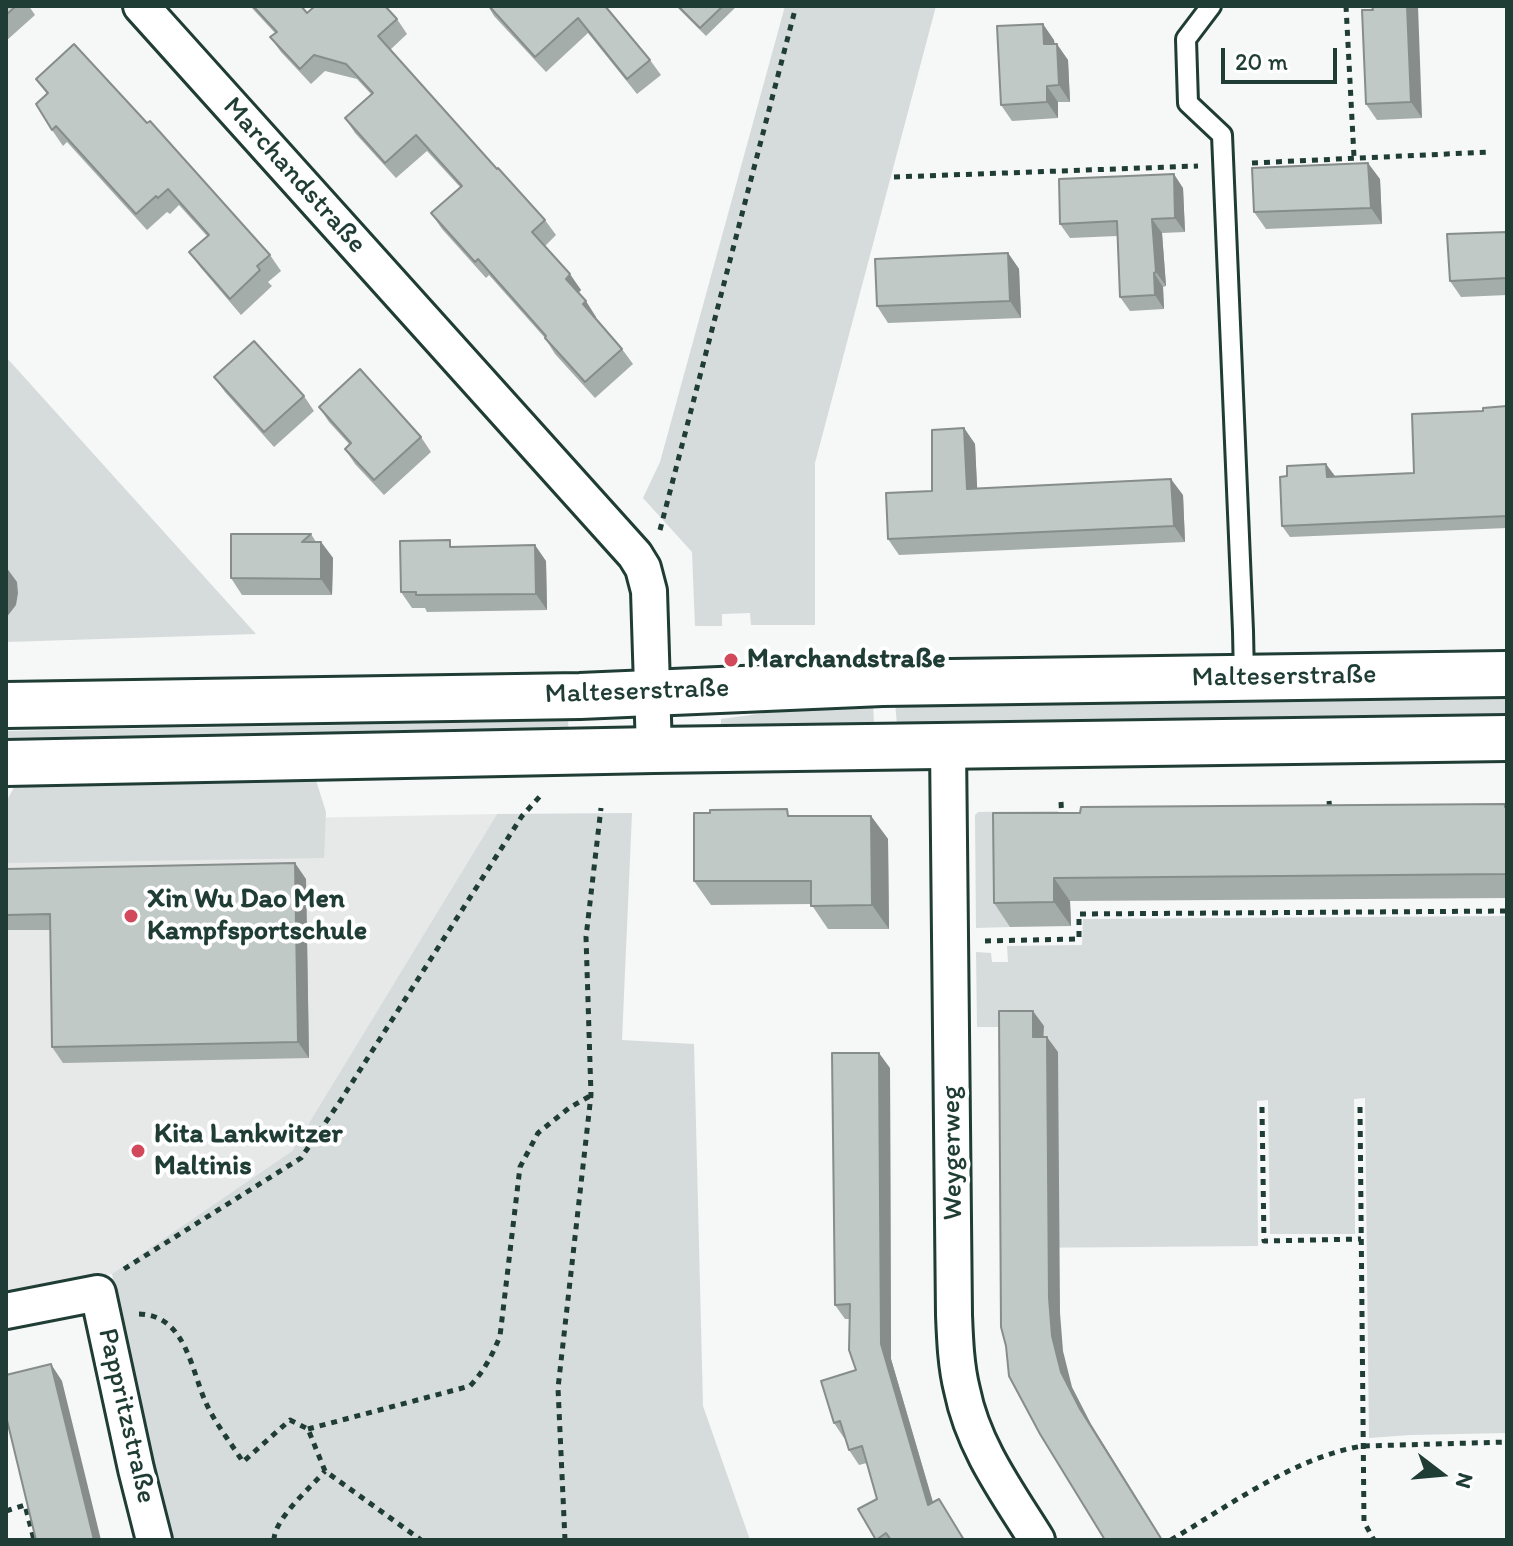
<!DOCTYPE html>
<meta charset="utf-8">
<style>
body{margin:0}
#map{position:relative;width:1513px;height:1546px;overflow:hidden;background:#f6f7f7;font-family:Itim,sans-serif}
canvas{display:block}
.frame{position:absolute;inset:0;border:8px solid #1f3d34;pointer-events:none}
.north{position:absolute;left:1401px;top:1434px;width:80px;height:80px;-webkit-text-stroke:6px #fff;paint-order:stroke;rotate:106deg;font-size:22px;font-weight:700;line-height:32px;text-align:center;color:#1f3d34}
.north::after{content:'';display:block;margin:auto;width:28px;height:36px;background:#1f3d34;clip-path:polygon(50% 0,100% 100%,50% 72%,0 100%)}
.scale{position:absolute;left:1221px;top:48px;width:116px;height:36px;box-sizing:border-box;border:4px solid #1f3d34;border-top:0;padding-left:10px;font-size:24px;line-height:28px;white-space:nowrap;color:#1f3d34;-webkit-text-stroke:6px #fff;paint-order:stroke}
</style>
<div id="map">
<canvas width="1513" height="1546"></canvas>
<div class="frame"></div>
<div class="north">N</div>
<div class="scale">20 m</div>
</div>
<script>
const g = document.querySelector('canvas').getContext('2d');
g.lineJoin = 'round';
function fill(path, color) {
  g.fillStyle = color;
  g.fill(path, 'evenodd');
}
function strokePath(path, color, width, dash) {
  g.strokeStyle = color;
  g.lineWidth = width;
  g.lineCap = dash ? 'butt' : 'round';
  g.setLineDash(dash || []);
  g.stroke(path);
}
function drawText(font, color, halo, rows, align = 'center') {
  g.font = font + ' Itim,sans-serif';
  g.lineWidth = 8;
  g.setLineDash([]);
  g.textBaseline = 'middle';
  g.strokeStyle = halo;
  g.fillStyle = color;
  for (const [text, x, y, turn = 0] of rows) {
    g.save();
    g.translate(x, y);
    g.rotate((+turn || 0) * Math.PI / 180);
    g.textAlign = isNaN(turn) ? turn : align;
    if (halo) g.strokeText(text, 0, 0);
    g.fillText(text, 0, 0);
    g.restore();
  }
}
fill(new Path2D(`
 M497,814L292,1151L112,1274L6,1296V824Z`), '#e6e9e8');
fill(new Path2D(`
 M785,6H936L815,463V625H751L750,613L722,614V626H695L692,552L643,498L660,462Z
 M6,357L256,634L6,642Z
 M1507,696V717L897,725L895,702Z
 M873,702L874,725L721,728V719L838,703Z
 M568,721L569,733L6,744V731Z
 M314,774L326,812L324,858L6,863V802L17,782Z
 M1058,811V837L1009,831L1010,927L976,928L975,815L978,812Z
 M632,813L622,1040L694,1044L703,1406L750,1540H170L151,1463L112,1274L292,1151L497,814Z
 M1507,916V1433L1410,1435L1369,1438L1365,1098L1354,1099L1355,1234H1270L1268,1100L1257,1101L1258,1246L1011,1248L1044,1052V1027H977L976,952L991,953L992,962H1008L1007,946L1082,945L1083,919Z`), '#d6dcdb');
const service = new Path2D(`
 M1211,6L1186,39L1188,103L1222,135L1243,631L1244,678`);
const minor = new Path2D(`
 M141,6L635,555L643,568L649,591L654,750
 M948,746L954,1315C955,1340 956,1366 962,1390C973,1446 1007,1492 1037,1540
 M6,1311L98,1293L136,1469L154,1540`);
const secondary = new Path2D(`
 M6,705L580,696L882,683L1507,674
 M6,763L654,750L1507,738`);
strokePath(service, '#1f3d34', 24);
strokePath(minor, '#1f3d34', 40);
strokePath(secondary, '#1f3d34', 50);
strokePath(new Path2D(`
 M1346,6L1354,157
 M1252,163L1490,152
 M894,177L1198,166
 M660,530L796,6
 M1329,801L1330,812
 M1061,802L1062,820
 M985,941L1079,939V914L1507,911
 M1262,1107L1264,1241L1361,1239
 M1360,1107L1364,1522L1374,1540
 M124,1269L301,1158L339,1103L522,816L542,794
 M139,1314C186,1315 191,1370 206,1403C215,1423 231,1443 243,1462L290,1420L308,1429L325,1471L421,1540
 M308,1429L470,1386C484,1371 492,1356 500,1336L520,1167L538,1133L569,1108L590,1096
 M6,1511L25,1505L34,1540
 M274,1540C274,1519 311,1487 325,1471
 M565,1540L558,1388L591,1095L586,937L601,808
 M1171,1540C1228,1506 1297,1456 1363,1446L1507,1442`), '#1f3d34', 5, [6, 6]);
strokePath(service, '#fff', 18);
strokePath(minor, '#fff', 34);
strokePath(secondary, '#fff', 44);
fill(new Path2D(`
 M6,6H29L35,15L6,41Z
 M250,6H301L307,13L397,19L407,34L390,50L497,169L545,220L556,235L545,246L581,290L578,293L596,317L595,318L622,349L633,364L595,398L555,354L545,338L489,275L486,278L442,229L431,213L460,187L427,151L396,178L355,133L345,118L371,94L357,79L325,71L311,84L281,52L270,37L275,33Z
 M488,6H605L650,60L661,75L637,94L588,33L546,72L494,16Z
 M676,6H737L706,36Z
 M1373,10L1422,118L1377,120L1366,104Z
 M1054,40L1055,44L1068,60L1070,102H1058V118L1012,121L1001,105Z
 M36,79L270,255L281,271L268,282L272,286L241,315L201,268L189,252L207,236L179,205L170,214L167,212L147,230L67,142L63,146L52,130L47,94Z
 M1380,179L1382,224L1266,229L1254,212Z
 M1183,188L1185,232L1162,233L1166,286L1163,287L1164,309L1130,311L1120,297L1117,236L1070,238L1060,224Z
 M1507,232V295L1461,297L1450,281Z
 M1008,253L1019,269L1021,318L888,323L877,306Z
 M214,377L304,396L314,411L274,447L225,392Z
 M1507,406V528L1290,537L1282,526L1287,476H1335L1414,473L1483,411Z
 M319,407L421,437L431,452L384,495L355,464L345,449L350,445L329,422Z
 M964,428L975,444L977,489L1183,495L1185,542L899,555L888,539L932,491Z
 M311,534L316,542H321L333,558L332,595H242L231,578Z
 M455,547L546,561L547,610L427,612L425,608H412L401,592Z
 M1505,804L1507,807V898L1070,901L1071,926L1010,927L994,903L1080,813Z
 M792,816H871L888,839L889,929H828L811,904L711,905L694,881Z
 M6,869L306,879L309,1058L63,1063L52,1047L50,930H6Z
 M890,1068L891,1359L933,1502L939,1499L965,1540H876L877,1499L867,1463L859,1465L849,1450L845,1438H844L834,1423L856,1370L850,1319H845L835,1305Z`), '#a5adaa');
fill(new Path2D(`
 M1407,6H1418L1422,118L1411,102Z
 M1043,24L1054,40L1055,61L1044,44Z
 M1057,44L1068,60L1070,102L1059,85Z
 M1047,86L1058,102V118L1047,102Z
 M1368,163L1380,179L1382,224L1371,208Z
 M1174,174L1183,188L1185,232L1175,218Z
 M1152,219L1162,233L1166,286L1156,272Z
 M1008,253L1019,269L1021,318L1010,301Z
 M1154,273L1163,287L1164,309L1155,295Z
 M570,274L581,290L577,294L566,279Z
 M586,301L596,317L594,320L583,304Z
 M964,428L975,444L978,505L967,489Z
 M1326,464L1335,476L1327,477Z
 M1171,479L1183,495L1185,542L1174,526Z
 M321,542L333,558L332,595L321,579Z
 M535,545L546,561L547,610L536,594Z
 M6,567L17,582L18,593L16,605L6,618Z
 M871,816L888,839L889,929L872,905Z
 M295,863L306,879L309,1058L298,1042Z
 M1054,878L1070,901L1071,926L1054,902Z
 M1033,1011L1044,1026L1043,1052L1033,1037Z
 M1047,1037L1058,1052L1060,1313L1063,1351L1072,1387L1091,1424L1163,1540L1080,1409L1061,1372L1052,1336L1049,1298Z
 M879,1053L890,1068L891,1359L938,1520L928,1505L881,1344Z
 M51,1364L62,1381L101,1540H94Z`), '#868d8b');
const building = new Path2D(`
 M6,6H16L6,15Z
 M253,6H301L307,13L315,6H385L397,19L378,36L497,169L498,168L545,220L532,232L570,274L566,279L586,301L583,304L622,349L585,382L545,338L546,336L478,259L475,262L431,213L462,186L416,135L385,163L345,118L373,93L346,64L314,55L300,69L270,37L277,32Z
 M489,6H605L650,60L627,79L578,18L535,57Z
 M678,6H723L700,28Z
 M1372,6H1407L1411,102L1366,104L1362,10H1373Z
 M1043,24L1044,44H1057L1059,85L1047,86V102L1001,105L997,26Z
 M74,44L147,123L150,121L270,255L257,266L260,270L230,299L189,252L209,235L168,189L158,198L156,196L136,214L56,126L52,130L36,104L48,93L36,79Z
 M1368,163L1371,208L1254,212L1252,168Z
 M1174,174L1175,218L1152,219L1156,272L1154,273L1155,295L1120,297L1117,221L1060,224L1059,179Z
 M1507,232V278L1450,281L1447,234Z
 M1008,253L1010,301L877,306L875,259Z
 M254,341L304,396L264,432L214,377Z
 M360,369L421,437L374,480L345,449L351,443L319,407Z
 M1507,406V516L1282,526L1280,477L1287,476V466L1326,464L1327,477L1414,473L1412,414L1483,411V408Z
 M964,428L967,489L1171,479L1174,526L888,539L886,493L932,491V430Z
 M231,534H311L302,542H321V579L231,578Z
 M450,540V547L535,545L536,594L416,595V592H401L400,541Z
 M1505,804V807H1507V874L1054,878V902L994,903L993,813H1080L1081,807Z
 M787,809L788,816H871L872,905L811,906V881H694V813H710V810Z
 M295,863L298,1042L52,1047L50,914L6,915V869Z
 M999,1011H1033V1037H1047L1049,1298L1052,1336L1061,1372L1080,1409L1162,1540H1105L1040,1434L1009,1376L1006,1346L1001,1327Z
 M832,1053H879L881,1344L928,1505L939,1499L964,1540H891L886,1533L876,1540L858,1509L877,1499L862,1446L849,1450L840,1421L834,1423L821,1381L856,1370L849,1350L850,1304L835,1305Z
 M51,1364L94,1540H36L6,1416V1375Z`);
fill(building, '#c0c9c6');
strokePath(building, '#868d8b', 2);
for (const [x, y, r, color] of [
 [731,660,8,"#d1495b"],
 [131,916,8,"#d1495b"],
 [138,1151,8,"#d1495b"]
]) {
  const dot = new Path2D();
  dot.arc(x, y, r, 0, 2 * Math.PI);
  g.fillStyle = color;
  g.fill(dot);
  strokePath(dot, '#fff', 3);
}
drawText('28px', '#1f3d34', '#fff', [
 ["Marchandstraße",294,176,48],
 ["Malteserstraße",1284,677,-1],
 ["Malteserstraße",637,692,-2],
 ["Weygerweg",953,1153,-91],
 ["Pappritzstraße",126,1416,77]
]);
drawText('bold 28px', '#1f3d34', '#fff', [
 ["Marchandstraße",747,660],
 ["Xin Wu Dao Men",147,900],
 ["Kampfsportschule",147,932],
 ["Kita Lankwitzer",154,1135],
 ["Maltinis",154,1167]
], 'left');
</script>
